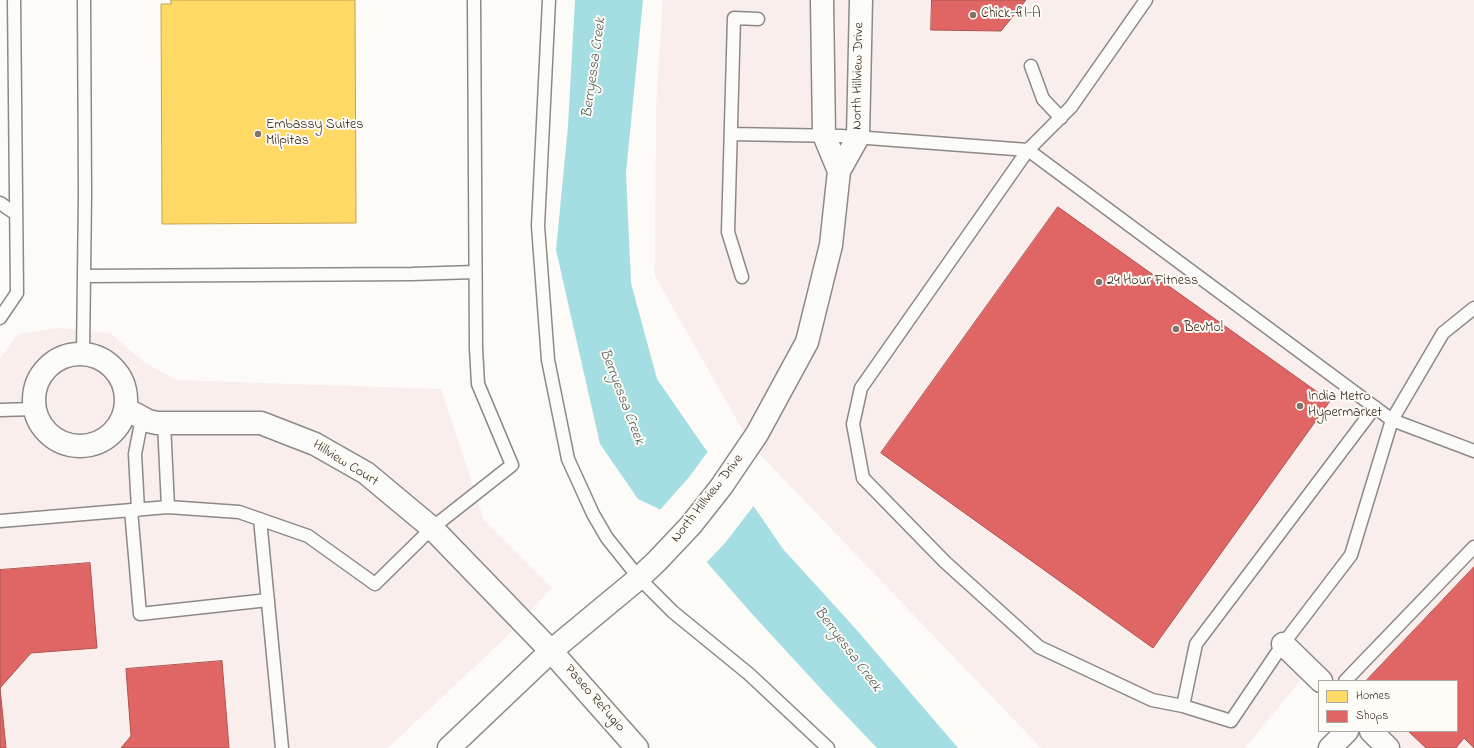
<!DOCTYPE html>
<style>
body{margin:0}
#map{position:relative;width:1474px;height:748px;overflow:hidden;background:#fcfbf8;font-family:"Indie Flower",sans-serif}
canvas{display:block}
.legend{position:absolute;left:1318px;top:680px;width:140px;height:52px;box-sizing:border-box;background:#fdfcf7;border:1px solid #afa8a0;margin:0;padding:5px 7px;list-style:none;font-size:12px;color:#3b2a1e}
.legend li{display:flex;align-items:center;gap:8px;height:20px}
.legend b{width:20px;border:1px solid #afa8a0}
</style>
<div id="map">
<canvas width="1474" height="748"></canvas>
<ul class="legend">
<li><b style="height:11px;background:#ffd966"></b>Homes</li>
<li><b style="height:11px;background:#e06666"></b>Shops</li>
</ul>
</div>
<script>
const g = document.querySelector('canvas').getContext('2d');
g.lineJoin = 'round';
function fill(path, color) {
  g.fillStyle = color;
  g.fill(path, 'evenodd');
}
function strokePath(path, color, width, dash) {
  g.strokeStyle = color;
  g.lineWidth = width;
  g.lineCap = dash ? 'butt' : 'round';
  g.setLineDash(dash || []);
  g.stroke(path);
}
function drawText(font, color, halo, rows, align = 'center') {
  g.font = font + ' "Indie Flower",sans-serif';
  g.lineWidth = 4;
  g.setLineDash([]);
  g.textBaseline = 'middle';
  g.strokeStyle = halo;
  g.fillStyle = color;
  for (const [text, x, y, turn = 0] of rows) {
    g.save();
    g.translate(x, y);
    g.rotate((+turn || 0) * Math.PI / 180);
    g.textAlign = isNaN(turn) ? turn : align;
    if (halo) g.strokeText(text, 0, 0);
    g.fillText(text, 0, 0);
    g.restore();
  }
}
fill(new Path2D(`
 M663,0H1474V748H1388L1371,731H1457V681H1321L1309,670L1245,748H1041L751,445L655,276L656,107Z
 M57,328L110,333L144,362L176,380L441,389L484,520L552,588L503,640L388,748H0V358L18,334Z`), '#f9eeeb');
fill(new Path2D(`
 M575,0H643L626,173L631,283L657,379L704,447L755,508L783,549L855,628L958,748H877L834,703L753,615L661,510L638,499L600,444L556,250L568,126Z`), '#a5dee2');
fill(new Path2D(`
 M709,450L755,504L725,543L706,563L659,511L690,476Z`), '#fcfbf8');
const homes = new Path2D(`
 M171,0H355L356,223L162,224L161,4H171Z`);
fill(homes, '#ffd966');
strokePath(homes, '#c4a450', 1);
const shops = new Path2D(`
 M932,0H1026L1001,31L931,30Z
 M1058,207L1330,401L1153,648L881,453Z
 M90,563L97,648L31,653L0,688L6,748H0V570Z
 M1474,567V748L1464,738L1456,748H1426L1408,731H1457V681H1366Z
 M222,661L229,748H121L131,736L126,669Z`);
fill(shops, '#e06666');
strokePath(shops, '#ae5450', 1);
const service = new Path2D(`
 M549,0L538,226L548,360L568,459L593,514L607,538L639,578L673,612L749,674L828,748
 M1146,0L1071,107L1028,150L861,388L853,424L863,478L945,562L1039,647L1152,700L1183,706L1231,721L1283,644L1351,555L1392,420L1443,333L1474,308
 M1031,66L1043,99L1061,118
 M731,134L841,136L1028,150L1392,420L1474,451
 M0,203L16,214
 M84,276L412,274L475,272
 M742,277L728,232L734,18L758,19
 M0,318L17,293L14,0
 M83,354L85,195L84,0
 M0,410L35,409
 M164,423L168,507
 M131,510L140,614L268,600
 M138,510L135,454L142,418
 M260,519L282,748
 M0,521L168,507L239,512L308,536L375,584L432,528L512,465L478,384L476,348L474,0
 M1345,681L1474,547
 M1183,706L1196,644L1375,407`);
const minor = new Path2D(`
 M34 400a46 46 0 1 1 92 0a46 46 0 1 1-92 0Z
 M126,409L148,421L157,423H261L315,444L366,473L432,528L551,651L637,748
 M1283,644L1321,681
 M1371,731L1388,748
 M1330,748L1347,731`);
const tertiary = new Path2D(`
 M822,0L824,135L839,171
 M449,748L551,651L639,578L657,561L691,525L721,487L757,434L807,342L831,245L839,171L858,137L861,0`);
strokePath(service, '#8d8985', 15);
strokePath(minor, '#8d8985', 25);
strokePath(tertiary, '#8d8985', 25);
strokePath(service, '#fbfbf9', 12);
strokePath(minor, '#fbfbf9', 22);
strokePath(tertiary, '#fbfbf9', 22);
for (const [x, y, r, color] of [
 [973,15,4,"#7f736a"],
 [258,134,4,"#7f736a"],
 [1099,282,4,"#7f736a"],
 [1176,329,4,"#7f736a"],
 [1300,406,4,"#7f736a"]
]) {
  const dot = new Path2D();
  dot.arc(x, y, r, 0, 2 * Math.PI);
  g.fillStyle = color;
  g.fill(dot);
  strokePath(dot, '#fdfcf7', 1.5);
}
drawText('14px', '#3b2a1e', '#fdfcf7', [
 ["Chick-fil-A",981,15],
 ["Embassy Suites",266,126],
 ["Milpitas",266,142],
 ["24 Hour Fitness",1107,282],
 ["BevMo!",1184,329],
 ["India Metro",1308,398],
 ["Hypermarket",1308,414]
], 'left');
drawText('14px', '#3b2a1e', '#fdfcf7', [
 ["North Hillview Drive",859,76,-89],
 ["Hillview Court",345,464,32],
 ["North Hillview Drive",708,499,-52],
 ["Paseo Refugio",594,699,49]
]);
drawText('italic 15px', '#505c56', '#fdfcf7', [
 ["Berryessa Creek",595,68,-82],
 ["Berryessa Creek",621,397,69],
 ["Berryessa Creek",847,650,53]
]);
</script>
